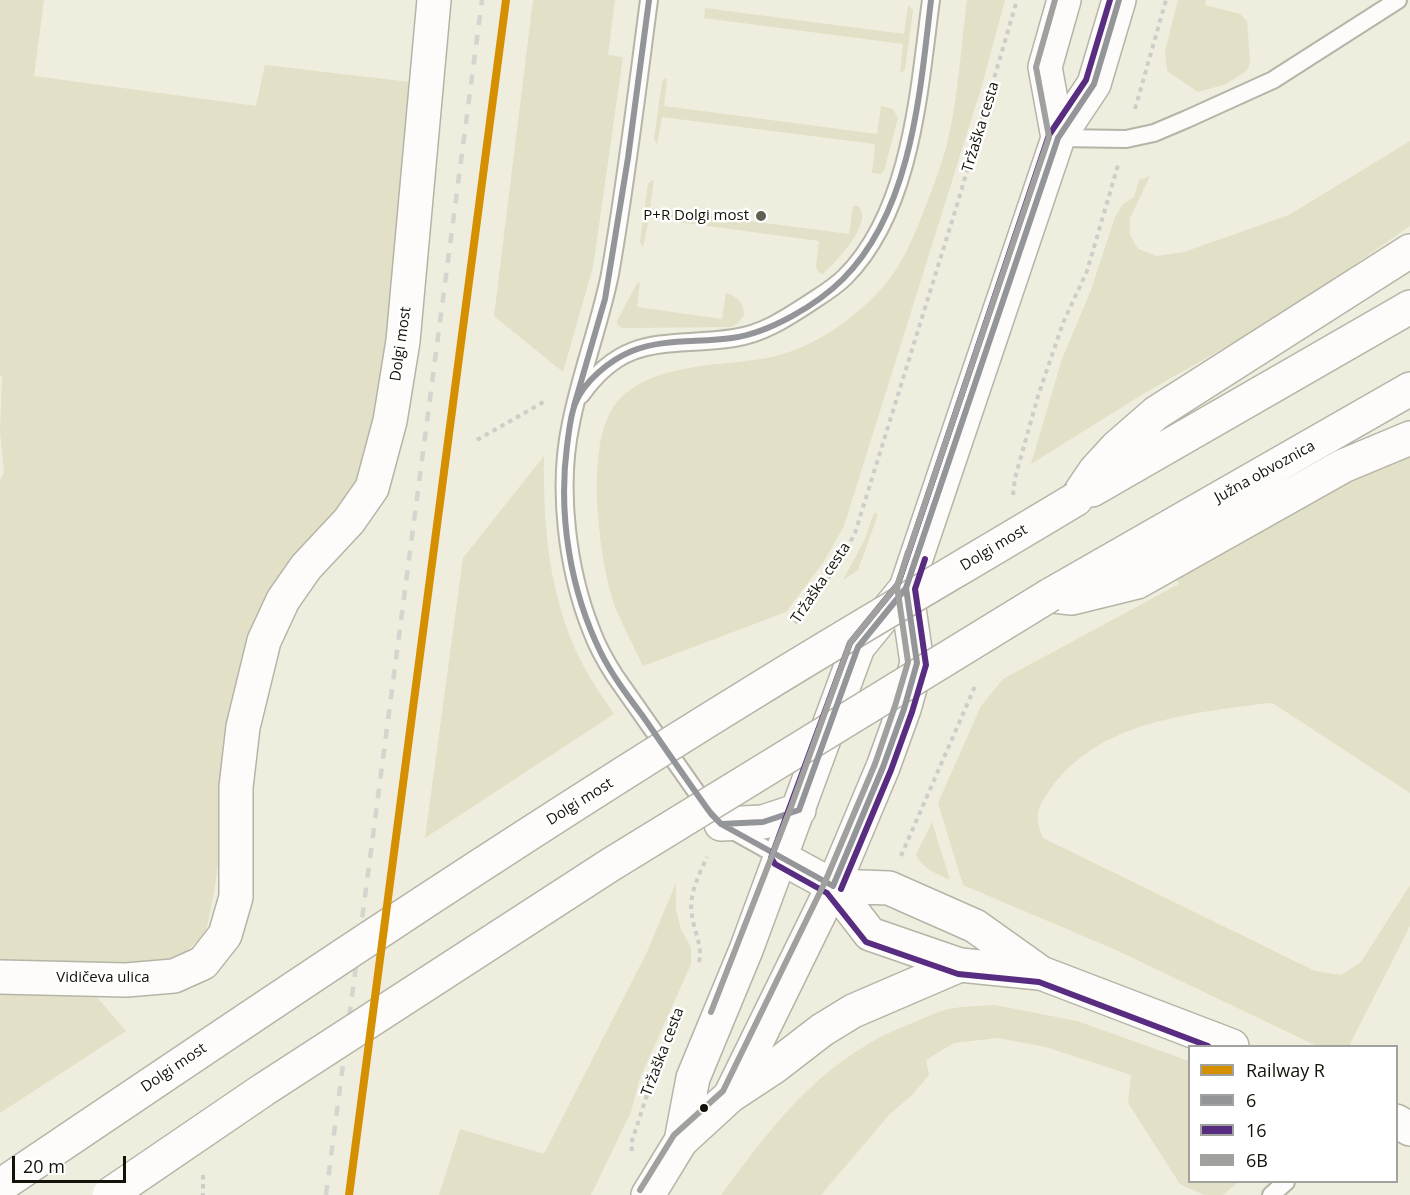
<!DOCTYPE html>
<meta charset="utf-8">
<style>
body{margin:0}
#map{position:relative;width:1410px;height:1195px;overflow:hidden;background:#efeddd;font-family:"Open Sans",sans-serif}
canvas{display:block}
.legend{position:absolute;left:1188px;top:1045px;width:210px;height:138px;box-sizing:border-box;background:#fff;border:2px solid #a1a19d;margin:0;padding:8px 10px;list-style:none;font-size:18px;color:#141309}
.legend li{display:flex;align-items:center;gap:12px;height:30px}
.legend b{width:30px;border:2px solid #a1a19d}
.scale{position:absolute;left:12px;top:1156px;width:114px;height:27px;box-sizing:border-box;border:3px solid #141309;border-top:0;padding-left:8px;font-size:18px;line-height:21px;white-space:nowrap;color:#141309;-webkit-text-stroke:4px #fff;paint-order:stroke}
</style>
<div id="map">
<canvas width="1410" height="1195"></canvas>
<ul class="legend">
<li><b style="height:8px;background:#d59001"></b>Railway R</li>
<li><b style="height:8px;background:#939598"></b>6</li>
<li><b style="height:8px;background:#582c81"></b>16</li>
<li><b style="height:8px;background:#a0a09f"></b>6B</li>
</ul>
<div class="scale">20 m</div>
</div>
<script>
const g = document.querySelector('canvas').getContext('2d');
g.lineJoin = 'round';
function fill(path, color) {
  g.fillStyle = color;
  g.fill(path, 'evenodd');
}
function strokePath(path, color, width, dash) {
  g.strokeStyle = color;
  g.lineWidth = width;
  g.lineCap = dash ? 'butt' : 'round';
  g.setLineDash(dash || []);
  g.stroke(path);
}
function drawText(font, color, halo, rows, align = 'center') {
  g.font = font + ' "Open Sans",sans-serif';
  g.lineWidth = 5;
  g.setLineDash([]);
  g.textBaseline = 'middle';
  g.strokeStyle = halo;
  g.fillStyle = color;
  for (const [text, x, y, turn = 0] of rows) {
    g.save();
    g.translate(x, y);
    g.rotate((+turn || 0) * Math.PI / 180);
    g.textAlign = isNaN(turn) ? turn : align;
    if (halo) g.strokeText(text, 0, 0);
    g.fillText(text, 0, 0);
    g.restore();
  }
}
fill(new Path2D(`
 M0,0H44L34,76L256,106L265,65L410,82L396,277L383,364L380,418L361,484L298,560L222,831L215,887L206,932L181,957L161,962L0,964V480L4,472L0,431L2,376L0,375Z
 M533,0H615L608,55L623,57L593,267L563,372L494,316Z
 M967,0H1005L983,82L844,526L823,563L786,612L643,666C634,647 624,628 616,609C603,576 595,510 597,474C598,455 600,434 608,417C632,362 718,367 767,358C811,350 853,320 882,288C901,267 913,239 923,213C932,190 941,167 947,144C958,99 961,47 967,0Z
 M1178,0H1206L1205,5L1240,14L1247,21L1250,60L1249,67L1245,72L1226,84L1198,92L1167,71L1165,52Z
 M908,5L913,10L905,70L900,73L903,44L704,18L705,8L904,34Z
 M665,78H667L664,106L877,134L881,106L893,109L898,118L884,171L880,174L872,173L875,144L662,117L657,144L654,139L662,82Z
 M1410,141V226L1282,315L1143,394L1031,464L1062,359L1091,290L1115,217L1123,204L1134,197L1139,180L1150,176L1130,218V235L1138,249L1157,256L1184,252L1289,215Z
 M652,180H654L650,208L849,234L853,206H858C875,222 835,263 823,274L819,273L816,267L819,241L649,218L643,247L640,242L648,184Z
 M640,282L637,307L722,319L726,293C738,297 744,303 744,315L737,324L731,327L622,328L617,324V321L636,285Z
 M1410,453V793L1274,704L1267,703C1190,714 1101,720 1051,788C1038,807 1033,815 1043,838L1315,971L1341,975L1361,962L1410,885V926L1349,1046H1317L1116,950L963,885L938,803L981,706L1003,679L1179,584L1175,576L1324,494Z
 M544,456C543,527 549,599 582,663C591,681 603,697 614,714L425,838L463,558Z
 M874,513L878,514L858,570L843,580L865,539Z
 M932,822L950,880C938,874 921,868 916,855Z
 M676,883V909L681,930L691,947V964L640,1078L631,1112L591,1195H439L460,1129L544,1154L647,952Z
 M90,989L126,1031L0,1113V990Z
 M995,1005L1077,1021L1189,1061L1190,1182H1238L1223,1195H1204L1180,1184L1128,1103L1131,1075L1046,1047L998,1038L954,1043L926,1060L929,1075L913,1094L889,1115L821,1195H721C777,1120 824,1056 915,1022C926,1017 938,1011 950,1009C964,1006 980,1006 995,1005Z`), '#e2e0c6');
const service = new Path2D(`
 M649,0C637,91 626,183 610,274C600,324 581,372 571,423C557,488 567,570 592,632C598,648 606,662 615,676L709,810
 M1058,138L1126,139L1154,133L1187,119L1273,80L1398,0
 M581,395C626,331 668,348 734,338C762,334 785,319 808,304C820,296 834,288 845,277C912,210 919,89 931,0
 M730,829L780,857
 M1271,1195L1286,1182`);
const minor = new Path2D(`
 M0,977L126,980L174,976L203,963L225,935L236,897V787L243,727L264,641L283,600L306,567L349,521L372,488L390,421L403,341L434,0`);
const tertiary = new Path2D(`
 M780,857L833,886L870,934L960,965L1039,973
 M833,886L889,888L975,926L1041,973L1232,1046
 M1396,1121L1410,1129`);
const secondary = new Path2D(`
 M1058,138L1045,67L1064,0
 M721,824L763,822L799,810
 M730,1096L774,1067L822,1030L853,1011L960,965
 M681,1141L693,1078L746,950L858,647L906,588L1058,138L1094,84L1119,0
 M648,1195L681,1141L730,1096L833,886L883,767L904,709L917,663L906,588`);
const motorway = new Path2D(`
 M1092,490L1410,307
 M1076,499L1095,471L1117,447L1156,413L1410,251
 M1050,595L1410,389
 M1054,596L1072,598L1137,582L1343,466L1410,438`);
strokePath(service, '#b5b4a7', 20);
strokePath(minor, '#b5b4a7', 36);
strokePath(tertiary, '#b5b4a7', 36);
strokePath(secondary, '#b5b4a7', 36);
strokePath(motorway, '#b5b4a7', 36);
strokePath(new Path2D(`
 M1135,109L1166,0
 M477,440L547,400
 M1013,495L1015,478L1038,396L1063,323L1087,271L1118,165
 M795,623L838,565L855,533L957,205L1017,0
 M901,856L976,684
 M699,962C703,947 694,931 692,916C688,895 699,875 707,857
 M632,1151L631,1144L658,1061
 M203,1175V1195`), '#cdcdc9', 4, [4.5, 4.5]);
strokePath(service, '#fdfcfa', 16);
strokePath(minor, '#fdfcfa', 33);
strokePath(tertiary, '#fdfcfa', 33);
strokePath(secondary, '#fdfcfa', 33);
strokePath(motorway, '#fdfcfa', 33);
strokePath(new Path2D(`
 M326,1195L482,0`), '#d5d4cf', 4.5, [10, 10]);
const motorwayBridge = new Path2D(`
 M0,1186C250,1017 500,848 757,690C862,625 970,563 1076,499
 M109,1195L263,1090L610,865L1050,595`);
strokePath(motorwayBridge, '#b5b4a7', 36, []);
strokePath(motorwayBridge, '#fdfcfa', 33);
strokePath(new Path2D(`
 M931,0C920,92 912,210 843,279C817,305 769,333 732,338C699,343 664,338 632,351C610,360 584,381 575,404C570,417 569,432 567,446C558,515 570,590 601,653C612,675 627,695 642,715C665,748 688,782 712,815L721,824L763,822L799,810L858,647L906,588L1058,138L1094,84L1119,0
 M574,406L605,299L628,158L649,0
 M709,811L721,824L833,886L883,767L904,709L917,663L906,588L916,558`), '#939598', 6);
strokePath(new Path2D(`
 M1110,0L1086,80L1049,135L898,584L850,643L771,858L775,864L827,893L866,942L958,974L1039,982L1208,1046
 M841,889L891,770L912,712L926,665L915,589L925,559`), '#582c81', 6);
strokePath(new Path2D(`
 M711,1012L791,807L850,643L898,584L908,552
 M640,1190L674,1135L723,1091L825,882L875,764L895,706L908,662L897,586L1049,137L1036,67L1055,0`), '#a0a09f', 6);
strokePath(new Path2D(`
 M349,1195L506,0`), '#d59001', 8);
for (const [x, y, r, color] of [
 [761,216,6,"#615f53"],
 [704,1108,5,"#141309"]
]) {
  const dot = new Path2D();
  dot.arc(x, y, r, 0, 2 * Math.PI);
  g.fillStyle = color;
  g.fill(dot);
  strokePath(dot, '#fff', 2);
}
drawText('15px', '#141309', '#fff', [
 ["Tržaška cesta",981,127,-73],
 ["Dolgi most",401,344,-82],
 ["Južna obvoznica",1265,472,-29],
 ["Dolgi most",994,548,-31],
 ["Tržaška cesta",821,583,-56],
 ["Dolgi most",580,802,-32],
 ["Vidičeva ulica",103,978],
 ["Tržaška cesta",663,1052,-69],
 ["Dolgi most",174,1068,-34]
]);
drawText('15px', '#141309', '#fff', [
 ["P+R Dolgi most",749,216]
], 'right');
</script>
